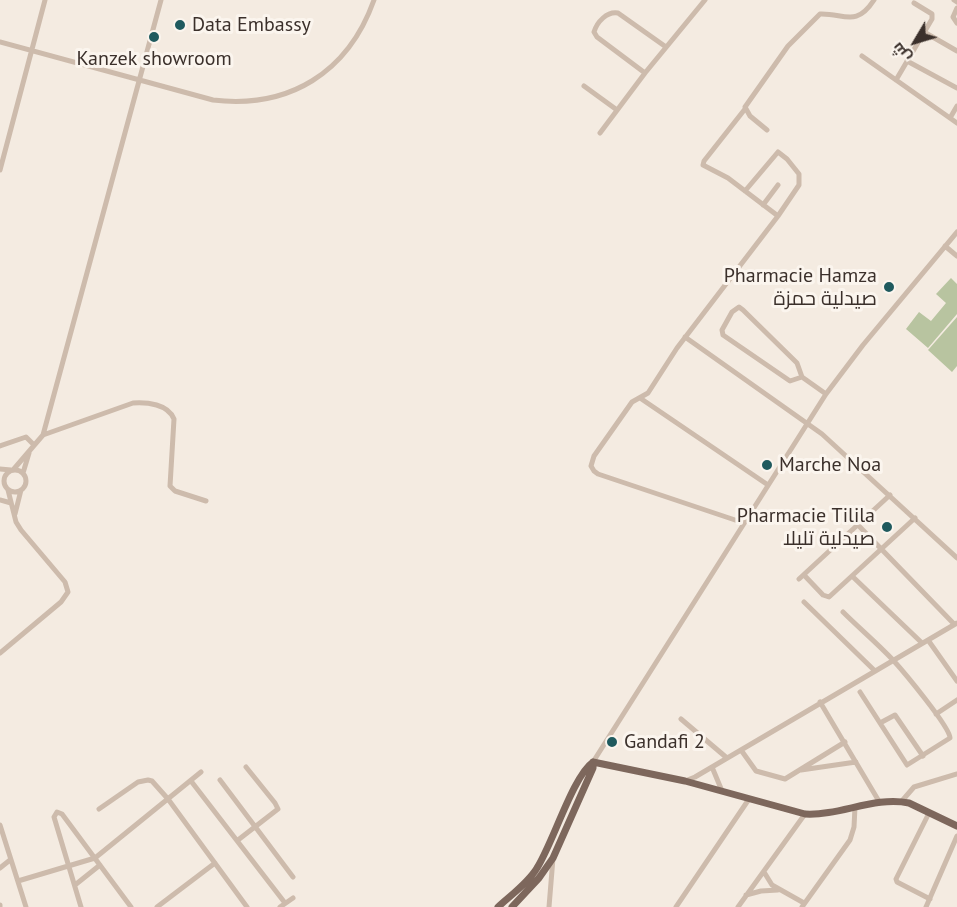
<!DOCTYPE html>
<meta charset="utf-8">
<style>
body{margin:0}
#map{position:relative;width:957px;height:907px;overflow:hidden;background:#f4ebe1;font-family:"PT Sans",Cairo,sans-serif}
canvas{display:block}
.north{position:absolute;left:885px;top:12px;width:60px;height:60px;-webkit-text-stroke:4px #fbf5ee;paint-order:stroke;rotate:232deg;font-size:16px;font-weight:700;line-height:24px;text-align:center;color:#3b302b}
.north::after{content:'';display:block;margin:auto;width:21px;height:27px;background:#3b302b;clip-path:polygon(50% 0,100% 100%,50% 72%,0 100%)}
</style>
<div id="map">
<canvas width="957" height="907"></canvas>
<div class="north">ش</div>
</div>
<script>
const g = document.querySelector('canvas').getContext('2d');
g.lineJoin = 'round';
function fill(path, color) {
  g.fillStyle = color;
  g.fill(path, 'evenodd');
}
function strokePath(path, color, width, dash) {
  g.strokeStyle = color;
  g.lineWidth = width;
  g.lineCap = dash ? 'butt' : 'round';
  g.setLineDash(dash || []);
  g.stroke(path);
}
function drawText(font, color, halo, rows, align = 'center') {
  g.font = font + ' "PT Sans",Cairo,sans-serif';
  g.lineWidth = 6;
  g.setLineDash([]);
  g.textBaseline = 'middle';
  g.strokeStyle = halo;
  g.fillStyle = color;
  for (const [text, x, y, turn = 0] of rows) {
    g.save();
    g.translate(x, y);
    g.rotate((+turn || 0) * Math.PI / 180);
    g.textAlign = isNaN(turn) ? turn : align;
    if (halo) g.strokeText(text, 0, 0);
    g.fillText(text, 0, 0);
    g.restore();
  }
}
fill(new Path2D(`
 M951,278L957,284V314L928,348L906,329L919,312L931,321L946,303L936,294Z
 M957,317V366L952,372L928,350Z`), '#b8c4a0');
strokePath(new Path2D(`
 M954,0L957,2
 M957,8L953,17L957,23
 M924,32L957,51
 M0,42L213,100C289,109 348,73 374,0
 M862,56L957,123
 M907,61L957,88
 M645,73L597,37L594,32C597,22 607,11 618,13L666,47
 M896,80L932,19V14L914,3
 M584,86L617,110
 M745,109L704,161L703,165L728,178L778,216
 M950,118L957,106
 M767,130L750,116L745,107L788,46L820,14C844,13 856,28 874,0
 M600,133L645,73L705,0
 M0,170L45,0
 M763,205L778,185
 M945,246L957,256
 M685,337L822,434L957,558
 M802,377L790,381L723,335L722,330L732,312L739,307L743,310L797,363L802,377L826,394
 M640,398L768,485
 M43,435L133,403C147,402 168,404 174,419L170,486L175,491L206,501
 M0,446L26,437L34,445
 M0,469L11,470
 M4 481a11 11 0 1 1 22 0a11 11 0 1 1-22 0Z
 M13,470L43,435L161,0
 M23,473L29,453
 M0,500L11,503
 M15,514L21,490
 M744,523L598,474L594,471L591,466L594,456L632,402L648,393L677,348L778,216L799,185V174L787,159L778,152L745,191
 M858,525L954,624
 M804,575L823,595L829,597L915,518
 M852,576L922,643
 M799,579L890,495
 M804,602L875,671
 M843,612C859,628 877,643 893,660C903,671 950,727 950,738L907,765L860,692
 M928,640L957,681
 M0,653L61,602L68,592L65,582L21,530L16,522L8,490
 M820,702L880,803
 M936,714L957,700
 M681,719L727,758
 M880,723L895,715L923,756
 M741,750L756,771L785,779L845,742
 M593,762L826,394L863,345L957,232
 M712,767L722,791
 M801,770L856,762
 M220,780L293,877
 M191,781L285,903
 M685,781L695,777L957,623
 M901,802L914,787L957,774
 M99,809L138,782L148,780L152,781L168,799L247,907
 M929,813L896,879L897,882L930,899
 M0,825L26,907
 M238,840L278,809L275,803L246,767
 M0,868L10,860
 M764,872L772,885L804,903
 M18,881L95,858L201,772
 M75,885L100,865
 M746,895L761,891L778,890
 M0,905V907
 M81,907L54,817L57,812L62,814L131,907
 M157,907L215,863
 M280,907L293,898
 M549,907L553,858
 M676,907L749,799
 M738,907L805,814
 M802,907L850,840L854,827L855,807
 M926,907L957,836`), '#cdbbac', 5);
strokePath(new Path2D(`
 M593,762L685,781L805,814C840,816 874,796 909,803L957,826
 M498,907C511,895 528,883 537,868C553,843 573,776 593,762
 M512,907L539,878L553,858L593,768V762`), '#7d675c', 7);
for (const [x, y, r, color] of [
 [180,25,6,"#1f5a5e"],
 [154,37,6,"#1f5a5e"],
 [889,287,6,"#1f5a5e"],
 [767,465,6,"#1f5a5e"],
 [887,527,6,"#1f5a5e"],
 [612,742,6,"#1f5a5e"]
]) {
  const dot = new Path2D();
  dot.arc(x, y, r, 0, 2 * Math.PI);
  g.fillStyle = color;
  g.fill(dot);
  strokePath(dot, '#fbf5ee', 2);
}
drawText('20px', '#3b302b', '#fbf5ee', [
 ["Data Embassy",192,25],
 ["Kanzek showroom",154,59,"center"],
 ["Pharmacie Hamza",877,276,"right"],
 ["صيدلية حمزة",877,299,"right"],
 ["Marche Noa",779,465],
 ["Pharmacie Tilila",875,516,"right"],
 ["صيدلية تليلا",875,539,"right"],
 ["Gandafi 2",624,742]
], 'left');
</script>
